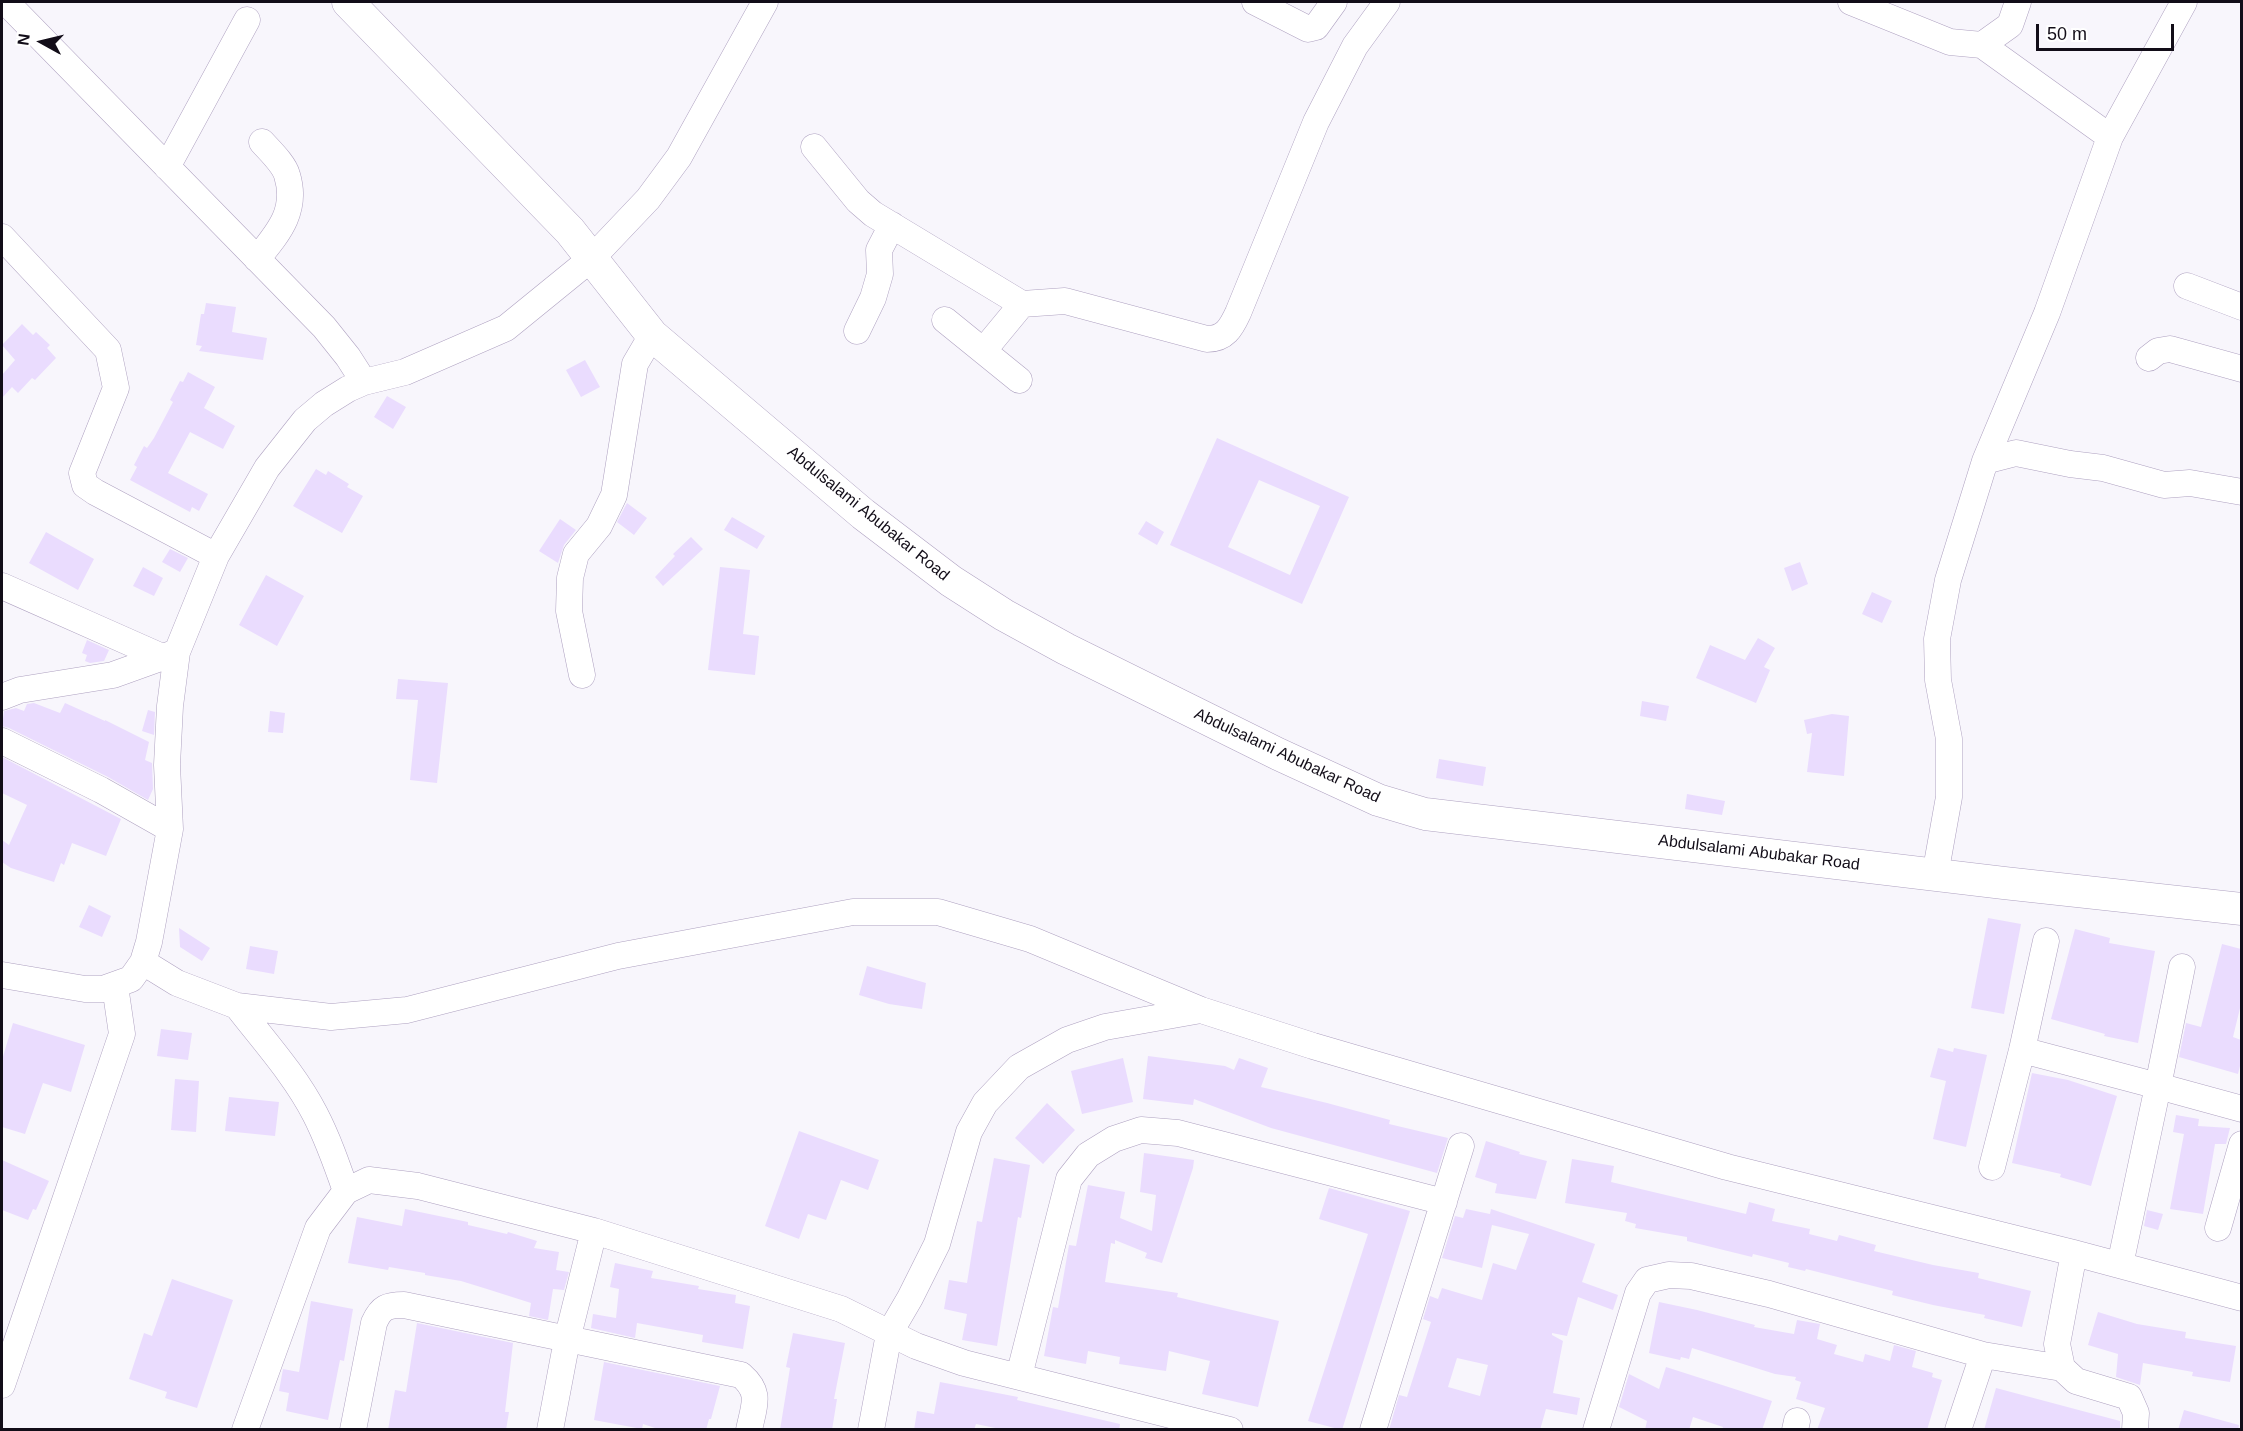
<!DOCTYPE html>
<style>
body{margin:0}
#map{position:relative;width:2243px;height:1431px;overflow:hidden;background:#f8f6fc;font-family:Helvetica,sans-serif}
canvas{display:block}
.frame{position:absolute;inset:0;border:3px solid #120d18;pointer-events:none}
.north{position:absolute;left:12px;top:12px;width:60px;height:60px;-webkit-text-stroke:4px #fff;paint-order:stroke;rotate:278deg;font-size:16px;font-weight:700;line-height:24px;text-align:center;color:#120d18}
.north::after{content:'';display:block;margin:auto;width:21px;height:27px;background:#120d18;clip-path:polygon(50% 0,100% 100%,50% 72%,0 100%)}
.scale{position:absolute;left:2036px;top:24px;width:138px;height:27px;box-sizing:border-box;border:3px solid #120d18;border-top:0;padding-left:8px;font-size:18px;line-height:21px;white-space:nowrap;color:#120d18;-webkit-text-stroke:4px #fff;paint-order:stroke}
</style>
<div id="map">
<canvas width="2243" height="1431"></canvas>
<div class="frame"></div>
<div class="north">N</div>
<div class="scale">50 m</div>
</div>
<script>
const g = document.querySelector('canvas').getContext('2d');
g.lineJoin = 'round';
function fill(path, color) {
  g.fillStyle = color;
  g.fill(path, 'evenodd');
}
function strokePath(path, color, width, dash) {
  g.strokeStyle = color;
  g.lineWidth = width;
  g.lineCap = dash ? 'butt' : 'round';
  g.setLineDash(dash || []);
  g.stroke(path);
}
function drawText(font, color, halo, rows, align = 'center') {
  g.font = font + ' Helvetica,sans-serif';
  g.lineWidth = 4.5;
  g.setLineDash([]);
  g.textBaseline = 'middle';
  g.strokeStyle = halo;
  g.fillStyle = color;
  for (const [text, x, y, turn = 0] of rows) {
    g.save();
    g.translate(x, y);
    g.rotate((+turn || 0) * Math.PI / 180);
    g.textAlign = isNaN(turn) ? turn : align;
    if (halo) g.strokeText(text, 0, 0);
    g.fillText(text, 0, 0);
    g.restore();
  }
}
fill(new Path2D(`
 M206,303L236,307L232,332L267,338L263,360L199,351L202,346L196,345L201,314H204Z
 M22,324L33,335L36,332L50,345L47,348L56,358L35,380L32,378L18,393L12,387L2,398V375L15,360L2,345Z
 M585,360L600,387L581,397L566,370Z
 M188,372L215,387L204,408L235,426L223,449L190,432L168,473L208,494L199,511L192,507L190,512L130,480L137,467L134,465L144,446L147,448L154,438L173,402L170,400L180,381L183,382Z
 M387,396L406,407L393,429L374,417Z
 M1217,438L1349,497L1302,604L1170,545ZM1259,480L1320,506L1290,575L1228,547Z
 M316,469L326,475L328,471L349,484L347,487L363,496L342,533L293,506Z
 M627,503L647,518L634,535L617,522Z
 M732,517L765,536L757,549L724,530Z
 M560,519L576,530L564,545L558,563L539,551Z
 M1146,521L1164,532L1157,545L1138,534Z
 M46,532L94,559L78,590L29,563Z
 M691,537L703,549L663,586L655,577L675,556L673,554Z
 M170,549L188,558L180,572L162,562Z
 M1800,562L1808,584L1792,591L1784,568Z
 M143,567L163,578L154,596L133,586Z
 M720,567L750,570L743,634L759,636L755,675L708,670Z
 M266,575L304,596L277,646L239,625Z
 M1872,592L1892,601L1882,623L1862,614Z
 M1758,638L1775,648L1764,667L1770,670L1756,703L1696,678L1710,645L1745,660Z
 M87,640L109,650L104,661L90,663L85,661L87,655L82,653Z
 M398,679L448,683L437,783L410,780L418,700L396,699Z
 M1642,701L1669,706L1666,721L1640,716Z
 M34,703L60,713L65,703L105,721V720L149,742L145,760L152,763L153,789L148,800L108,777L9,728L2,726L4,711L16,708L24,711L27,704Z
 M148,710L155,712L154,735L142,731Z
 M270,711L285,713L283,733L268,732Z
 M1832,714L1849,716L1844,776L1807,772L1812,733L1807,734L1804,720Z
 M2,757L121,819L106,856L72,843L64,865L61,863L54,882L11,868L2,862V840L9,845L27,805L2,793Z
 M1439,759L1486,767L1483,786L1436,778Z
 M1687,794L1725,801L1722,815L1685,809Z
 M89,905L111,916L102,937L79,927Z
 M1988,918L2021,924L2004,1014L1971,1008Z
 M179,928L210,948L202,961L180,947Z
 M2075,929L2110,938L2109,943L2155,951L2138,1043L2104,1036L2105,1034L2051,1019Z
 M2222,944L2241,949V1004L2233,1037L2241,1040V1062L2238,1074L2179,1057L2186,1023L2201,1027Z
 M250,946L278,951L274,974L246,969Z
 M867,966L926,983L922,1009L889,1004L859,995Z
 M13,1023L85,1045L71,1092L43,1083L25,1134L2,1127V1060Z
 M161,1029L192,1033L188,1060L157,1056Z
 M1938,1048L1953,1052L1954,1048L1987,1055L1966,1147L1933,1139L1946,1081L1930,1077Z
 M1148,1056L1225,1066L1234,1070L1239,1058L1268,1068L1261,1087L1327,1103L1390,1120L1389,1124L1448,1138L1437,1173L1271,1128L1194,1099L1193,1105L1143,1099Z
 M1123,1058L1133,1102L1082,1114L1071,1071Z
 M2032,1073L2068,1080L2117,1096L2091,1186L2060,1177L2061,1174L2012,1163Z
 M175,1079L199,1081L196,1132L171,1130Z
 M229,1097L279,1102L275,1136L225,1131Z
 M1047,1103L1075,1130L1043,1164L1015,1138Z
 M2176,1115L2199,1119L2198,1126L2230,1128L2226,1144H2215L2203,1214L2170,1209L2184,1134L2173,1132Z
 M799,1131L879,1160L868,1190L841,1180L826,1220L808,1214L799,1239L765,1226Z
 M1486,1141L1520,1152L1519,1154L1547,1161L1536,1199L1495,1193L1497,1184L1475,1177Z
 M1144,1153L1194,1160L1193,1168L1162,1263L1145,1258L1147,1253L1115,1240V1244L1111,1243L1105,1282L1178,1293L1177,1297L1279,1321L1258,1407L1202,1394L1210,1361L1169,1351L1166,1371L1119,1364L1120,1357L1088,1351L1086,1364L1044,1356L1053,1307L1058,1308L1069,1245L1076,1246L1088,1185L1125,1192L1120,1218L1152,1231L1156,1195L1140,1192Z
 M994,1158L1030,1165L1021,1218L1018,1217L997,1346L962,1340L967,1314L944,1309L949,1280L967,1283L977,1221L982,1222Z
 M1572,1159L1614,1166L1611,1182L1746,1214L1749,1202L1775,1209L1772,1221L1810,1229L1809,1234L1837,1241L1839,1235L1876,1245L1874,1251L1933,1265L1979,1273L1978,1278L2031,1291L2022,1327L1984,1318L1985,1315L1933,1305L1892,1295L1893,1291L1806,1269L1805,1271L1788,1267L1789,1263L1753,1254L1752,1257L1687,1241V1237L1635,1228L1636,1224L1625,1221L1627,1213L1565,1203Z
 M2,1160L49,1181L36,1210L33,1209L28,1220L2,1210Z
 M1329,1188L1410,1211L1342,1430L1308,1421L1368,1234L1319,1219Z
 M405,1209L468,1222V1225L507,1234L508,1232L537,1241L534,1248L559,1252L556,1270L569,1272L564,1290L553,1289L548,1320L529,1316L531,1303L487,1289L461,1281L425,1275V1273L389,1267L388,1270L348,1263L357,1217L402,1226Z
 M1466,1209L1490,1214L1491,1209L1595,1244L1582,1282L1618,1295L1613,1310L1578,1297L1567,1336L1552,1333V1335L1563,1341L1553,1393L1580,1398L1577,1415L1546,1409L1540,1430H1389L1399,1395L1407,1397L1431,1322L1423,1319L1430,1296L1438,1299L1442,1288L1482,1300L1493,1263L1516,1270L1529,1234L1492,1225L1482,1268L1442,1258L1455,1216L1463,1218ZM1457,1358L1488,1365L1480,1396L1448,1387Z
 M2147,1210L2163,1214L2158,1230L2144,1226Z
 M615,1263L653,1271L651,1278L699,1286L698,1289L736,1295L735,1303L750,1306L743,1349L702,1342L703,1335L637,1323L635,1338L591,1328L593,1314L616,1318L619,1289L610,1287Z
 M172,1279L233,1300L197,1408L165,1398L167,1392L129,1379L144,1333L152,1336Z
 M311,1301L353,1309L344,1361L340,1360L328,1420L286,1411L289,1393L279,1391L283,1369L299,1372Z
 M1659,1302L1697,1310L1755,1325L1754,1327L1794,1334L1797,1320L1820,1324L1817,1339L1837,1345L1834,1354L1863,1362L1865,1354L1890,1361L1894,1345L1916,1351L1912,1367L1933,1373L1932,1377L1942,1380L1927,1430H1817L1825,1408L1796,1399L1801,1382L1795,1380L1796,1377L1775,1374L1692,1348L1689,1359L1681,1357L1680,1360L1649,1353Z
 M2098,1312L2137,1324L2186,1332L2185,1338L2236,1346L2230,1382L2192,1376L2193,1372L2143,1363L2140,1385L2116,1377L2118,1354L2088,1345Z
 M417,1323L513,1343L505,1412H509L506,1430H388L395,1390L406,1392Z
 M793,1333L845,1343L834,1399H837L832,1430H780L790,1368L786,1367Z
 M604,1362L720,1386L711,1419H709L706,1430H661L643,1424L642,1429L594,1420Z
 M1666,1367L1772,1401L1762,1430H1722L1723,1427L1693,1417L1689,1430H1645L1647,1421L1619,1407L1629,1374L1659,1389Z
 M940,1382L1018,1397L1017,1400L1120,1424L1119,1430H1005L976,1424L974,1430H914L917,1411L934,1414Z
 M1996,1388L2120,1421V1430H1984Z
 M2184,1410L2239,1425L2238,1430H2178Z`), '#eadcfe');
const minor = new Path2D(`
 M6,2L324,327L348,357L364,382
 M1255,2L1308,29L1316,27L1334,2
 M1851,2L1950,42L1982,45L2010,25L2018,2
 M1982,45L2110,137
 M814,147L858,201L873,214L1022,304L1065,301L1207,339C1225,339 1231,328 1238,313L1316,122L1355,46L1387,2
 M167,167L247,20
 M2,237L108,350L116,388L82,473L85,485L95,492L216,556
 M257,259C278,233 298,211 287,175C284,164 270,151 262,142
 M2187,286L2242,307
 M945,320L1019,380
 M857,331L873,298L880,274L879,250L892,225
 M984,350L1022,304
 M2149,358L2158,351L2170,349L2242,369
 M1985,461L2016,453L2070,464L2103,468L2164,485L2190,483L2242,492
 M2,586L160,656
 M582,675L569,611L570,578L576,554L599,526L614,495L635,364L652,335
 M2,697L20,690L113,675L177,652
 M2,741L101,790L170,829
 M1935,875L1949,797V739L1938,680L1937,639L1948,580L1985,461L2047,313L2110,137L2184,2
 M143,962L177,983L237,1006L331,1017L407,1010L618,956L853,912H938L1030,939L1201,1010L1313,1046L1727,1167L2074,1253L2242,1298
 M2182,967L2158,1086L2242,1109
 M2,975L85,989H103L131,979L143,962L149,942L170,829L167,765L170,706L177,652L216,556L267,468L305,420L324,404L348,389L364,382L405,372L506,328L592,258L648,199L679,157L765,2
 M237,1006C264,1041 295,1075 315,1114C328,1139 337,1165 346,1191L318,1228L245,1430
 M2022,1050L2158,1086L2120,1265
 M1992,1167L2022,1050L2046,941
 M346,1191L369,1180L418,1186L594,1231L841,1309L916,1346L964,1363L1230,1430
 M2218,1228L2242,1144
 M2074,1253L2057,1344L2062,1368L2076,1381L2129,1397L2136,1413L2135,1430
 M1019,1376L1069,1179L1088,1155L1114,1139L1141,1130L1178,1133L1444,1202
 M2,1385L122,1034L115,986
 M353,1430L374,1323C381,1307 387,1305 404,1305L741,1375C762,1393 754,1405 749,1430
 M550,1430L567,1340L594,1231
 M871,1430L889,1334L910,1298L937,1244L969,1132L985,1103L1019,1067L1067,1040L1105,1027L1201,1010
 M1373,1430L1461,1146
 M1596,1430L1638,1293L1647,1280L1669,1275L1691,1276L1769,1294L1983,1355L2062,1368
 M1795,1430L1797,1421
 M1958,1430L1983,1355`);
const major = new Path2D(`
 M348,2L570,231L652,335L863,514L951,581L1004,615L1066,649L1278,754L1378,800L1425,814L2004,883L2242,909`);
strokePath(minor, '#aea1c0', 27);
strokePath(major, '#aea1c0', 33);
strokePath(minor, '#fff', 26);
strokePath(major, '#fff', 32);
drawText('16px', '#120d18', '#fff', [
 ["Abdulsalami Abubakar Road",868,514,39],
 ["Abdulsalami Abubakar Road",1287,756,25],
 ["Abdulsalami Abubakar Road",1759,853,7]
]);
</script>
